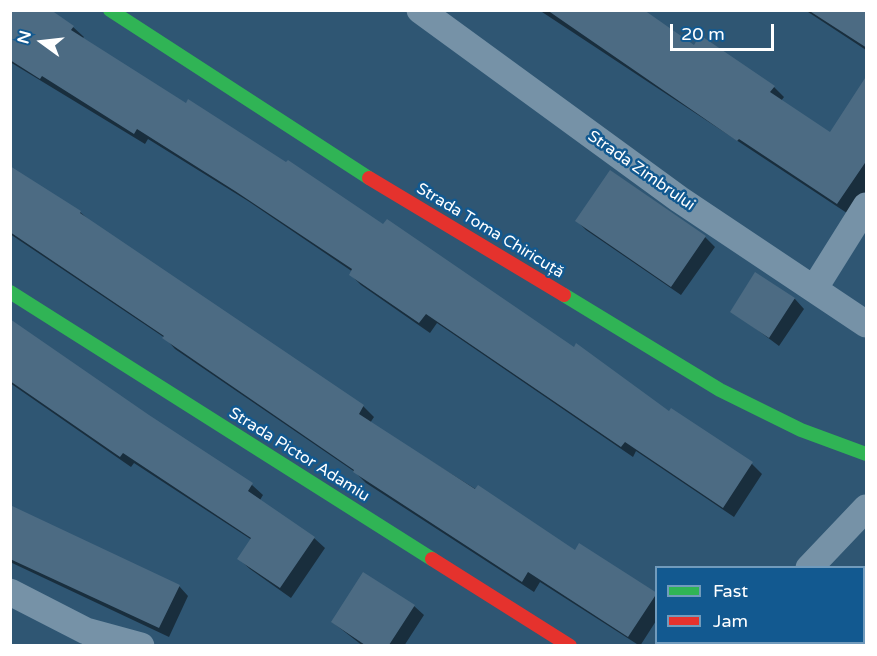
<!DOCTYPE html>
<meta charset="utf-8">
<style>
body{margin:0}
#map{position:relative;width:877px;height:656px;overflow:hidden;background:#2f5673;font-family:"Varela Round",sans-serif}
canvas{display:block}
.frame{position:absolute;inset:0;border:12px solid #fff;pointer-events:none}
.legend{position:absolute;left:655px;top:566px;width:210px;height:78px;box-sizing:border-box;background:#125990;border:2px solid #719bbc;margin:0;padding:8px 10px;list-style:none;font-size:18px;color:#fff}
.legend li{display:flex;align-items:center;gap:12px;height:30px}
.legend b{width:30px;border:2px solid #719bbc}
.north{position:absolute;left:12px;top:12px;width:60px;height:60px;-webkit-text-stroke:4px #125990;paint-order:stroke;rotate:285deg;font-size:16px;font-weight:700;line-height:24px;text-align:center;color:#fff}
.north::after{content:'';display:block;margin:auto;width:21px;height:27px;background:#fff;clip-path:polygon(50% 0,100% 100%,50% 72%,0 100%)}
.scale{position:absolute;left:670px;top:24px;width:104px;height:27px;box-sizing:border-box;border:3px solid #fff;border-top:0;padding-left:8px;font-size:18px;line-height:21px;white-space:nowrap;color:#fff;-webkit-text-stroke:4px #125990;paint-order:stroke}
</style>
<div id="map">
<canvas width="877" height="656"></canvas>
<div class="frame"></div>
<ul class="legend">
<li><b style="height:8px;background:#30b455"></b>Fast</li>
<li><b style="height:8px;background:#e5322d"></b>Jam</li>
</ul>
<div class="north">N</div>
<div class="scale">20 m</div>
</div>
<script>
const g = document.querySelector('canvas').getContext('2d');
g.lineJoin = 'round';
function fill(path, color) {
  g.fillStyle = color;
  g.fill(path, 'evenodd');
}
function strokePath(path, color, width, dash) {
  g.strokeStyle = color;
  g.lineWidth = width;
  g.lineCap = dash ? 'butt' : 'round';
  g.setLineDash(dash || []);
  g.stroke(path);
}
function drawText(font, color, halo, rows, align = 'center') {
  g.font = font + ' "Varela Round",sans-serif';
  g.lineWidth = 5;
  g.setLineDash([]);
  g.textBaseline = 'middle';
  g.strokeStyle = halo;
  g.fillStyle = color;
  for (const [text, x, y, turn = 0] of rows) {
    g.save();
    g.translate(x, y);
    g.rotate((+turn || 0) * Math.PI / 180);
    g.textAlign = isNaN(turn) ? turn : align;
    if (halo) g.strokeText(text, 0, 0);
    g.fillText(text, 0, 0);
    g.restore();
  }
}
fill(new Path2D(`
 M10,10L73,27L84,37L82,39L752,464L762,474L734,517L636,451L633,457L437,323L430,333L361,285L351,275L353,272L248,201L148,139L145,144L10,62Z
 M539,10H641L694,47L774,87L784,97L781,101L830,134L866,78V205L856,219Z
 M805,10H866V50Z
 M10,168L80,212L89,220L363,406L374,417L370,423L576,552L656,594V621L640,646L540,582L534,592L366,483L355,472L175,349L165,338L10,234Z
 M610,172L705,237L715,247L681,295L586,230L577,221Z
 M756,274L795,299L804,309L779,346L732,311Z
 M10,321L148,417L252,485L263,495L260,500L314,538L325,548L291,598L250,569L239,559L252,540L134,463L131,467L10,383Z
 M10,506L179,586L188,596L169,637L10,562Z
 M414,606L424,615L404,646H363L332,622Z`), '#0007');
fill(new Path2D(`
 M10,10H51L74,26L71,30L186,103L188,99L286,162L288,160L383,224L387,219L574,347L576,343L669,411L671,408L753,462L723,508L625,442L621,447L426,314L419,323L349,275L352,269L235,191L137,129L134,134L42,76L40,79L10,60Z
 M547,10H644L694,45L700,35L775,86L770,92L830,132L867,75V160L837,204L739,139L737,141Z
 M808,10H867V48Z
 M10,166L81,211L80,213L364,405L359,414L475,489L478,485L575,550L579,543L657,593L628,637L528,572L522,582L353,472L354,470L162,338L164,336L10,232Z
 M610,170L706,236L671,287L575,221Z
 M755,272L795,298L769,338L730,312Z
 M10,319L149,415L253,483L248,491L315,537L280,588L237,559L251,538L123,453L120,457L10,381Z
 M10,505L180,585L159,628L10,559Z
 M363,572L415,605L389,645H365L331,622Z`), '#4c6b83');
strokePath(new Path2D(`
 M420,10L679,199L866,324
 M814,289L866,206
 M809,568L866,508
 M10,592L86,631L141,646
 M744,646L746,642`), '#7692a7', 27);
strokePath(new Path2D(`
 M110,10L369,178
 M10,292L432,559
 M564,295L720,390L801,430L866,454`), '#30b455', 14);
strokePath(new Path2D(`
 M369,178L564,295
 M432,559L570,646`), '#e5322d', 14);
drawText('16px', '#fff', '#125990', [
 ["Strada Zimbrului",641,171,35],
 ["Strada Toma Chiricuță",490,231,31],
 ["Strada Pictor Adamiu",299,455,32]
]);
</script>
